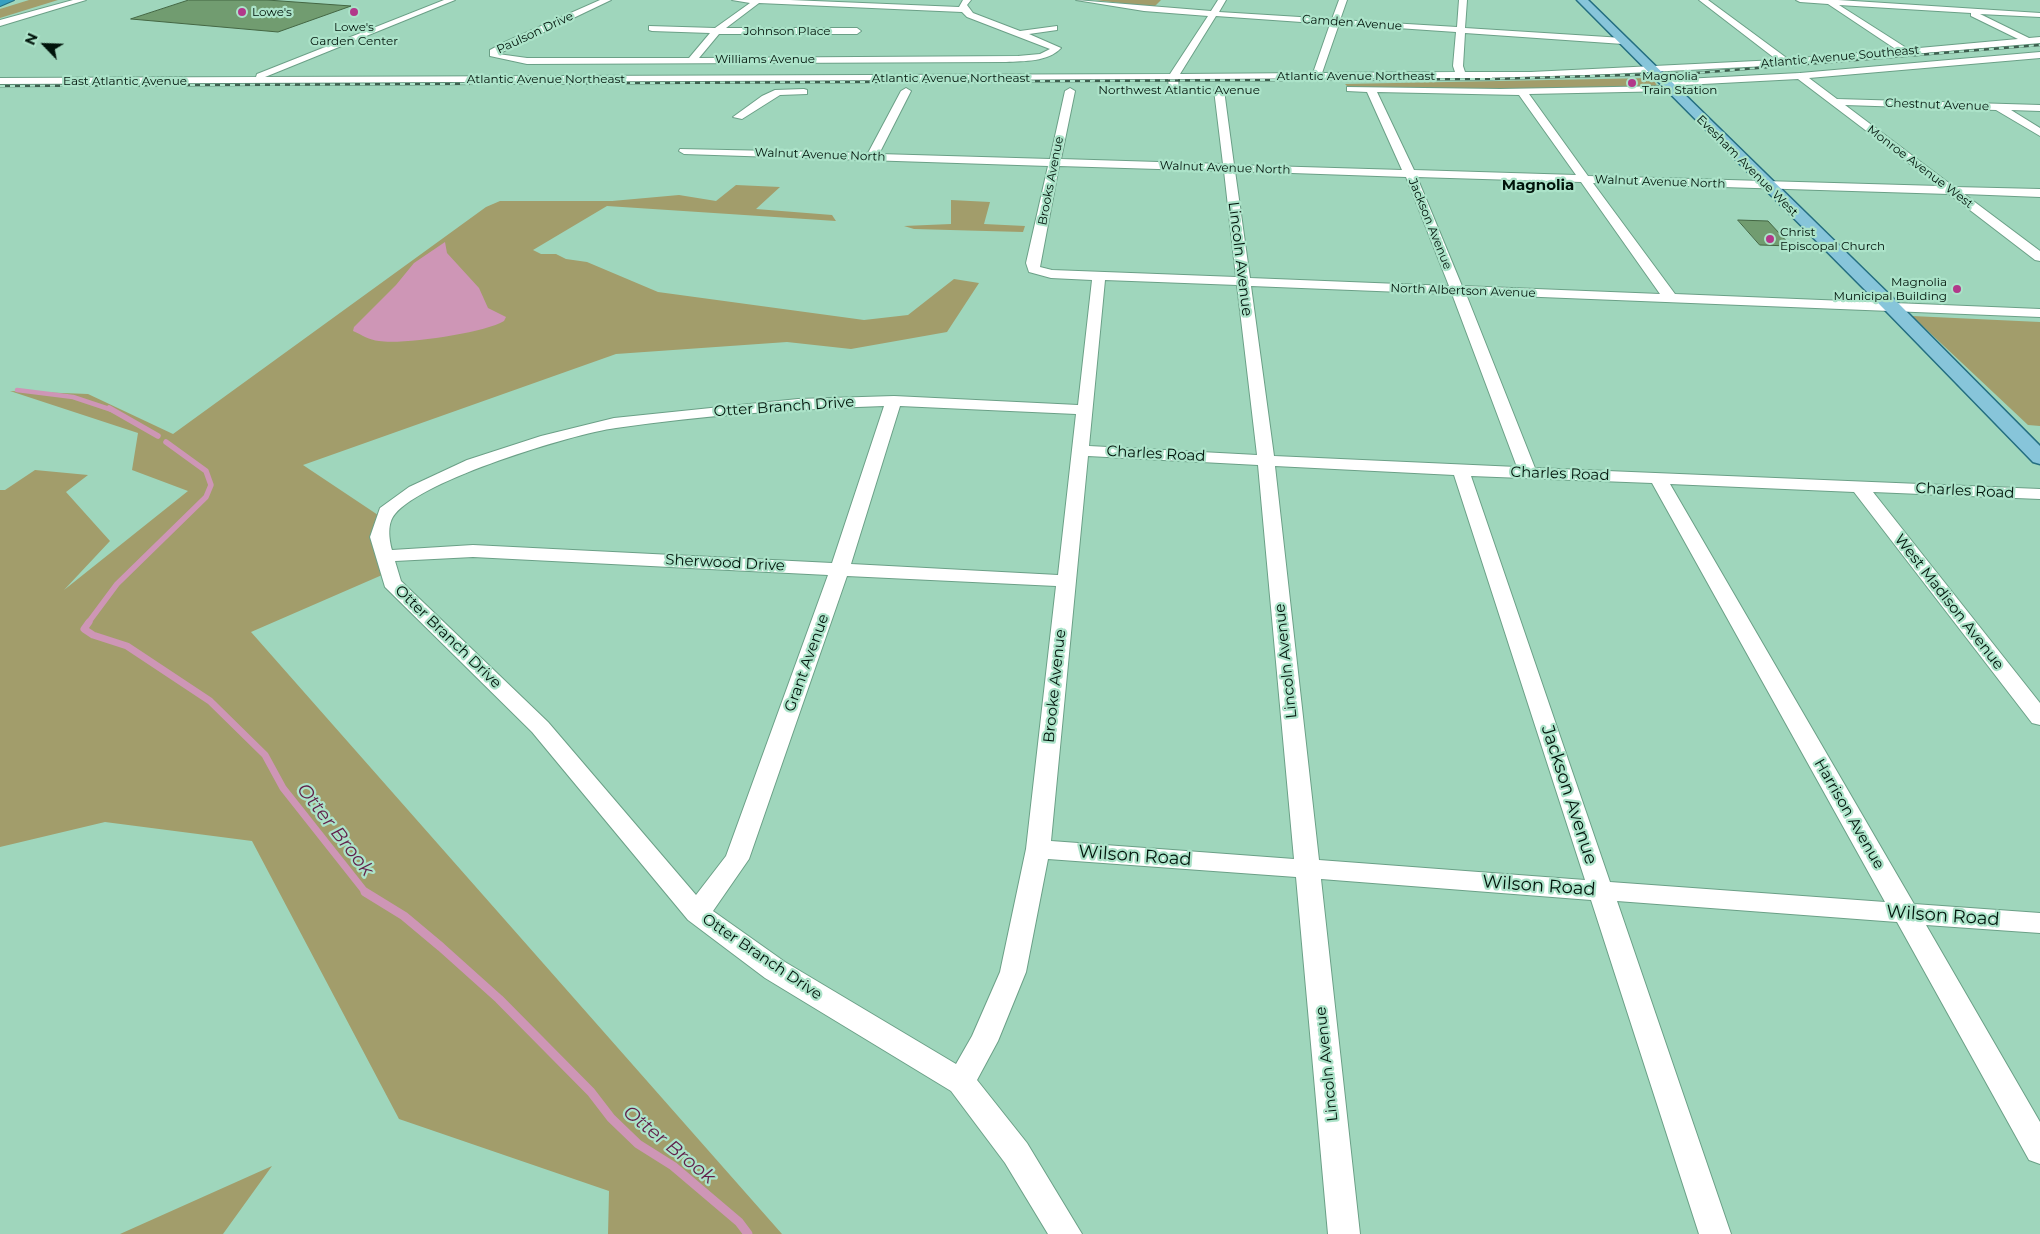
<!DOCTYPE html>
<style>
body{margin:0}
#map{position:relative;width:2040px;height:1234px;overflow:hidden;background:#9fd6bc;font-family:Montserrat,sans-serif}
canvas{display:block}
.north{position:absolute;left:20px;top:20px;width:50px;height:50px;-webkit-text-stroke:4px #ace3c9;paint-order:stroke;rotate:294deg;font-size:14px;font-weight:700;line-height:20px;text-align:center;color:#01140b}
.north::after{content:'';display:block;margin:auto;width:18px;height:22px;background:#01140b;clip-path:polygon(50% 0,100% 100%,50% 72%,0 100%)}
</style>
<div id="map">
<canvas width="2040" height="1234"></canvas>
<div class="north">N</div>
</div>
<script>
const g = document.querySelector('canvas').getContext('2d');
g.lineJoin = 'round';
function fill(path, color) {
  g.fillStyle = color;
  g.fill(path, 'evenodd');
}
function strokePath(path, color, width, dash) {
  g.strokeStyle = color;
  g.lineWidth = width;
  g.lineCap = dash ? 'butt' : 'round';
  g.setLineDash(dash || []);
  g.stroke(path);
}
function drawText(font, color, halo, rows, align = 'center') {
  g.font = font + ' Montserrat,sans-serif';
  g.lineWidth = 4.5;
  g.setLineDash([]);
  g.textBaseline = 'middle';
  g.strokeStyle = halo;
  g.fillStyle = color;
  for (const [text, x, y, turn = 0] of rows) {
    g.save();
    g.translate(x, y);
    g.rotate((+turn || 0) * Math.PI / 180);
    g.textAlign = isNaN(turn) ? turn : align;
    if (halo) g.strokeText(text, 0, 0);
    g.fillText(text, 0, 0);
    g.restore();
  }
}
fill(new Path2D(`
 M29,0H58L0,18V9Z
 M1095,0H1161L1154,7Z
 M1652,78L1658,87L1443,91L1348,87L1345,84Z
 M736,185L780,187L756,209L832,215L836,221L607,206L533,250L541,254H556L566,259L587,262L658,292L864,320L908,315L954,279L979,283L947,332L851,349L787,342L616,354L303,465L384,519L389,572L251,632L782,1234H608L609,1191L399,1119L252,841L105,822L0,847V490H5L35,470L88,475L66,492L110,541L64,590L188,491L132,470L138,433L10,391L88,394L173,434L486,207L500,201H612L679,195L716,201Z
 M951,200L990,202L984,224L1025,226L1023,232L914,229L904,226L951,224Z
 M1912,316L2040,322V426L2028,425Z
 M272,1166L223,1234H120Z`), '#a29d6b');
fill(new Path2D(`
 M445,242L447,253L479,288L488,308L506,317L504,321C484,333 402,345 379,341C369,340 362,335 353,331L354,327L396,285L414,263Z`), '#ce96b6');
strokePath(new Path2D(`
 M17,390L73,397L112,410`), '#ce96b6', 4.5);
strokePath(new Path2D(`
 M109,408L158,436
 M88,623L117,584L206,497L211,485L206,471L166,442`), '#ce96b6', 5.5);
strokePath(new Path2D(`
 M89,622L84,629L93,635L127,646L210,701L265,755L283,788L366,893`), '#ce96b6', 7);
strokePath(new Path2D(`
 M365,892L404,916L441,947L499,999L591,1092L611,1118L638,1144L673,1166L739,1222L748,1234`), '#ce96b6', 9);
const building = new Path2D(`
 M189,0H267L351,6L278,32L131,19Z
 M1738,220L1768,221L1791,246L1760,245Z`);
fill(building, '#719c70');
strokePath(building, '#446643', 1);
const minor = new Path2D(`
 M73,0H86L0,26V20Z
 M444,0H455L265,77L1170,74L1208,16L1144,11L1076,0L1211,11L1218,0H1226L1219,12L1332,19L1339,0H1347L1340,20L1457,27L1459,0H1467L1465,28L1623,38L1627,41L1623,44L1465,33L1463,66L1465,72H1531L1777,60L1699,0H1708L1788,59L1897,50L1828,4L1800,2L1796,0H1838L2040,13V17L1980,14L2029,38L2040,37V43L1786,65L1531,78L1178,79L1179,88L1174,91L1169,88L1168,79L0,84V78L256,77L257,74ZM1839,5L1971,13V16L2018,39L1908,49ZM1216,16L1330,24L1313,73L1180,74ZM1339,24L1456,32L1453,66L1455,72L1322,73Z
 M600,0H611L498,54L527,58H689L710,33L652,31L649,30V26L715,28L750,3L732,0H790L959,7L963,0H971L967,5L973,13L1020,31L1057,26V30L1029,34L1061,48C1048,62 1024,61 1006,62L527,64L490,56V50L505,42ZM759,3L962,12L967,17L1050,49L1040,54L1018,56L699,58L719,34H857L861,31L857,28H726Z
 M2040,52V58L1809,78L1837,99L2040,105V111L2011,110L2040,128V136L1996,110L1845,105L1954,187L2040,189V197L1964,194L2040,251V261L2035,260L1949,194L1593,183L1675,294L2040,309V317L1466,294L1535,468L2040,489V499L1873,492L2040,703V725L2032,723L1854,492L1670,484L1914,904L2040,913V933L1926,925L2040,1122V1164L2029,1160L1897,922L1617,901L1731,1234H1699L1591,900L1321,879L1360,1234H1328L1296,877L1048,859L1026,972L998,1041L977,1080L1027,1143L1082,1234H1048L1005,1163L951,1091L765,978L688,920L532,732L385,587L370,537L380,508L409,487L467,460L541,436L614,418L798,399L894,396L1078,405L1092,280L1051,278L1029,272L1026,263L1048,166L684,154L679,151L680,149L868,153L901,91L906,88L911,91L879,154L1050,159L1065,91L1070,88L1075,91L1061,159L1223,164L1214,90L1219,87L1224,90L1234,165L1402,170L1367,92L1347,91V87L1500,89L1670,86L1673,87V91L1529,94L1588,176L1939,186L1798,79L1665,86L1660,83L1665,80L1800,73ZM1377,92L1519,95L1576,175L1414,170ZM1059,166L1224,171L1236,277L1052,270L1040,267ZM1235,171L1406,177L1449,286L1250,278ZM1417,177L1581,182L1660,294L1462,286ZM1105,280L1237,285L1257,455L1089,446ZM1251,286L1452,294L1517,467L1274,456ZM884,406L832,563L473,545L392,550C389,539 387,523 395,514C423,480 571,434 616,428C705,415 795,409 884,406ZM900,406L1076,414L1058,575L851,564ZM1088,456L1258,465L1294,859L1051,841ZM1275,466L1454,475L1585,880L1319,860ZM1471,476L1652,483L1885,902L1610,882ZM473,557L828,575L726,856L696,895L548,722L401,581L395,561ZM847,576L1056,586L1026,849L1000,972L972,1036L956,1064L785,962L713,911L749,859Z
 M804,89L807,90V94L780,95L742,119L733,117L762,96L775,90Z`);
const major = new Path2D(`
 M1577,0H1588L1898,303L2040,446V464L2033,462L1886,311Z`);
const highway = new Path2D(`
 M0,0H14L0,6Z`);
strokePath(minor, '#6ba087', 2);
strokePath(major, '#246e81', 3);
strokePath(highway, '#246e81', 2);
fill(minor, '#fff');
fill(major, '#87c5da');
fill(highway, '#379fc1');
const rail = new Path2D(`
 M0,86L1492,79L1696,73L2040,45`);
strokePath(rail, '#3d5e4e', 2.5);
strokePath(rail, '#ace3c9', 2, [5]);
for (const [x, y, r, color] of [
 [242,12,5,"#b2388a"],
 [354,12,5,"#b2388a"],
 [1632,83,5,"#b2388a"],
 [1770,239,5,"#b2388a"],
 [1957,289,5,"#b2388a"]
]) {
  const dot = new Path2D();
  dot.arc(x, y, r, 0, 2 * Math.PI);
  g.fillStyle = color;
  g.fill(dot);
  strokePath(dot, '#ace3c9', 2);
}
drawText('12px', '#01140b', '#ace3c9', [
 ["Lowe's",252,12],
 ["Lowe's",354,27,"center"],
 ["Garden Center",354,41,"center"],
 ["Magnolia",1642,76],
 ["Train Station",1642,90],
 ["Christ",1780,232],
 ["Episcopal Church",1780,246],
 ["Magnolia",1947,282,"right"],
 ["Municipal Building",1947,296,"right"]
], 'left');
drawText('12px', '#01140b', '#ace3c9', [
 ["Camden Avenue",1352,23,4],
 ["Johnson Place",787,31],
 ["Paulson Drive",535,33,-25],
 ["Atlantic Avenue Southeast",1840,57,-5],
 ["Williams Avenue",765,59],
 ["Atlantic Avenue Northeast",1356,76],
 ["Atlantic Avenue Northeast",951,78],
 ["Atlantic Avenue Northeast",546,79],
 ["East Atlantic Avenue",125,81],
 ["Northwest Atlantic Avenue",1179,90],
 ["Chestnut Avenue",1937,105,2],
 ["Walnut Avenue North",820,155,2],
 ["Evesham Avenue West",1747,166,45],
 ["Monroe Avenue West",1920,167,37],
 ["Walnut Avenue North",1225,168,2],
 ["Brooks Avenue",1051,181,-79],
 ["Walnut Avenue North",1660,182,2],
 ["Jackson Avenue",1430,224,68],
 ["North Albertson Avenue",1463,291,2]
]);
drawText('bold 15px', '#01140b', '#ace3c9', [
 ["Magnolia",1538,186]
]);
drawText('15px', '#01140b', '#ace3c9', [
 ["Lincoln Avenue",1240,259,83],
 ["Otter Branch Drive",784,407,-4],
 ["Charles Road",1156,454,3],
 ["Charles Road",1560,474,2],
 ["Charles Road",1965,491,3],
 ["Sherwood Drive",725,563,3],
 ["West Madison Avenue",1949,602,52],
 ["Otter Branch Drive",448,637,44],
 ["Lincoln Avenue",1286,661,-96],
 ["Grant Avenue",807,663,-70],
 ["Brooke Avenue",1055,686,-84],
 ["Harrison Avenue",1849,814,60],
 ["Otter Branch Drive",762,957,34],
 ["Lincoln Avenue",1327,1064,-96]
]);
drawText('18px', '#01140b', '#ace3c9', [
 ["Jackson Avenue",1569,795,72],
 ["Wilson Road",1135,856,4],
 ["Wilson Road",1539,886,4],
 ["Wilson Road",1943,916,4]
]);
drawText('italic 19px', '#611f4a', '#ace3c9', [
 ["Otter Brook",335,830,52],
 ["Otter Brook",669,1145,39]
]);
</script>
